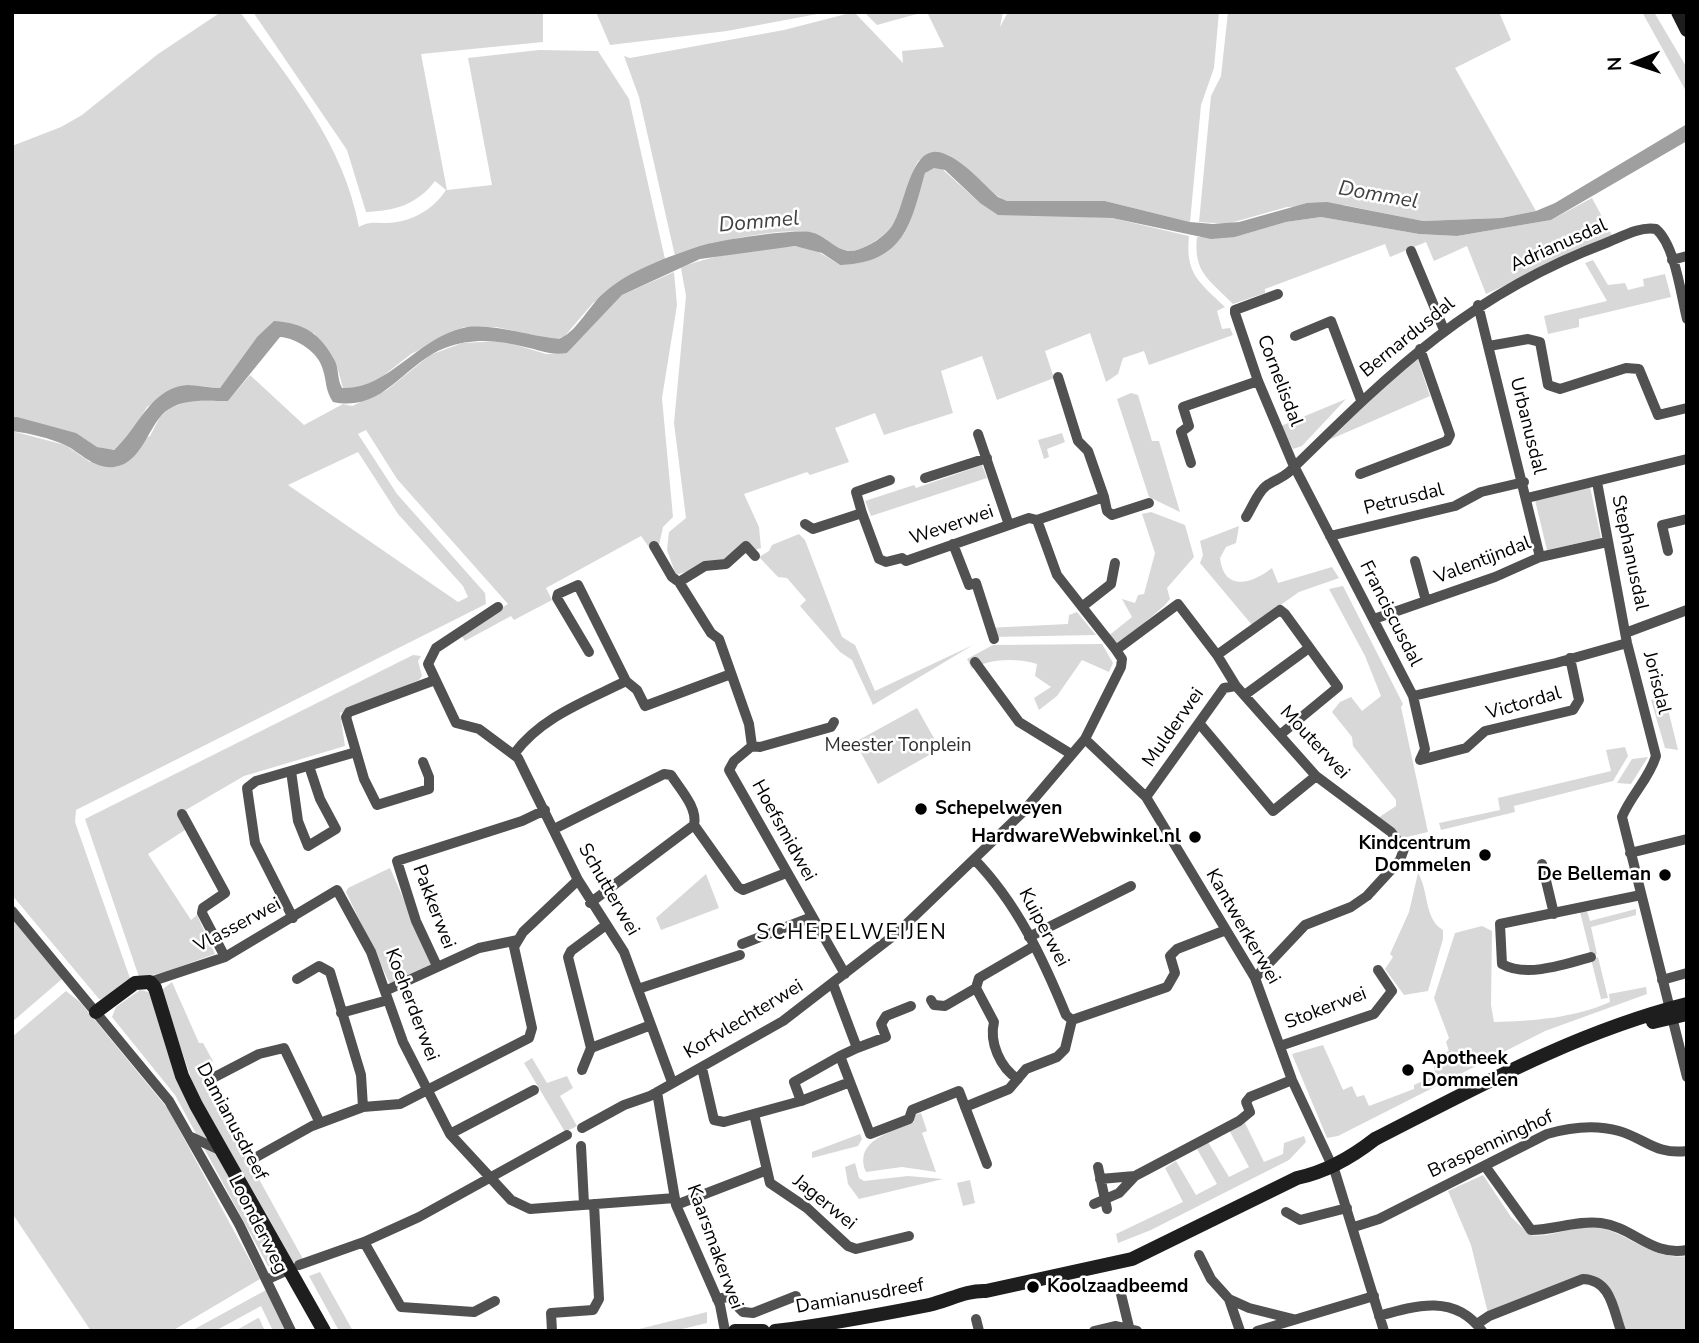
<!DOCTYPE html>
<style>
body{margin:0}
#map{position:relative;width:1699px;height:1343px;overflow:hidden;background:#fff;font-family:"Nunito Sans",sans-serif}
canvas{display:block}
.frame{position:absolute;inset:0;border:14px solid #000;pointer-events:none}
.north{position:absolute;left:1601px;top:28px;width:70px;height:70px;-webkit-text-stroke:5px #fff;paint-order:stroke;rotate:268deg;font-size:19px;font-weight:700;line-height:28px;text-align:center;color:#000}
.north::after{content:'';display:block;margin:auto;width:24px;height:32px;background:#000;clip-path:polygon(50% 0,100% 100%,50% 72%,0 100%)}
</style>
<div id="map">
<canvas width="1699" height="1343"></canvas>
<div class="frame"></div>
<div class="north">N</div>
</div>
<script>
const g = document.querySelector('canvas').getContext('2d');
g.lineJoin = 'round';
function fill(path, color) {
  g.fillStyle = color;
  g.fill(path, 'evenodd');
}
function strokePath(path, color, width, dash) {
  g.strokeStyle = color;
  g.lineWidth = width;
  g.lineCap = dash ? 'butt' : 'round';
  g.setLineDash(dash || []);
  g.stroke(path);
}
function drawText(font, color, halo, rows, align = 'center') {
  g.font = font + ' "Nunito Sans",sans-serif';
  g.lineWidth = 5;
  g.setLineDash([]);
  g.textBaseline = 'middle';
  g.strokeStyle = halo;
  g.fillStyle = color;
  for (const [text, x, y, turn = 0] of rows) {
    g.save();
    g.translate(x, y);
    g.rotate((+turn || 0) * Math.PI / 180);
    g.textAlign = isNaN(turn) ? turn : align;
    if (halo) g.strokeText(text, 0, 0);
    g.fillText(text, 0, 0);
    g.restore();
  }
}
fill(new Path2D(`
 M221,12H240C290,81 343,142 359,227C369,221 375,223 386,223C411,222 432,211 446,190L435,181C417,205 394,211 366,212L347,150L253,12H543V42L421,54L447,190L492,185L468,58L539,50L598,51L629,99L665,259L593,303L564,337L552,339L496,327H464L411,354L378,380L357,388H343L336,363L314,333L257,337L220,388L186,385L147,407L129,437L112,451L97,447L75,433L12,417V146L61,127L82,115L158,54Z
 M596,12H828L727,31L610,45Z
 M854,12L903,63L902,51L944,47L927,12H1003L1000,27L1008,12H1219L1214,68L1201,105L1190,222L1105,201H1007C981,190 967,160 939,152L918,161C907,181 907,207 892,226C883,237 866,249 852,251C835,252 824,234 808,232C773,228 708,243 675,256L639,97L624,56L630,58L784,30Z
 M864,12H924L877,25Z
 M1228,12H1499L1511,40L1455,68L1536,211L1501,218L1422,221L1344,205L1287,207L1227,224L1199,222L1211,96L1221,76Z
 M1642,12H1654L1687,68V93Z
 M940,167L980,203L1043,215L1112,218L1189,236C1185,274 1199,282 1225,307L1217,311L1222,329L1230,328L1233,335L1149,365L1144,351L1123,358L1118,374L1106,382L1090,333L1045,351L1054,378L997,400L982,356L941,371L953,413L884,435L875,413L835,428L849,462L810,475L807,472L744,494L759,527L761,548L676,575L667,550L669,532L686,518L674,423L686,296L681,268C701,257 784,243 806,247C819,250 829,259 840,265C904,263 911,224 925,173L929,169Z
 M1592,198L1613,237L1486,294L1467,246L1434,261L1426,242L1390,257L1385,244L1265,289V293L1233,304C1210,280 1193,273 1197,237H1235L1286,222L1321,217L1419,234L1457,236L1551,220Z
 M1593,260L1608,285L1625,283L1628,290L1644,286L1643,279L1665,274L1671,297L1579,319V327L1548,334L1544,316L1607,301L1585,263Z
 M674,272L677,305L662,398L673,517L663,527L659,545L651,550L641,536L546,588L552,600L514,620L511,616L465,641L459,632L508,604L397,479L366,430L358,434L397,494L485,593L486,604L76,810L75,822L131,981L104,1000L99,999L12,895V431L65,445L90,462L150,436L160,417L170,408L189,401H228L250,375L304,425L343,404L352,406L387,390L430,355L462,343L503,341L546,354L567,353L622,295ZM358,452L398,514L463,586L468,597L458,602L288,485Z
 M1417,357L1430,396L1322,443Z
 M1131,393L1138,395L1152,441H1159L1180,512L1149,497L1117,399Z
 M1346,399L1302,446L1293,449L1281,426Z
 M1062,433L1065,442L1047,449L1049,457L1044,459L1038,440Z
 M982,465L987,478L871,516L865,501L914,485L916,488Z
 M1590,487L1601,538L1547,550L1535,500Z
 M1151,512L1185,525L1194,557L1167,588L1170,599L1165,605L1118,646L1107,637L1132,617L1122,599L1135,603L1138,595L1144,594L1155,553L1142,514Z
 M1239,526L1236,543L1226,547L1220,558C1224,592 1252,584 1272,568L1278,583L1332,567L1339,578L1299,592L1252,625L1200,563L1203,555L1200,541Z
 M799,534L805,540L842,637L855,645L875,691L973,645L873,705L852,660L840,652L800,606L806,600L787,578L778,577L759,557L769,551L772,545Z
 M1343,586L1403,704L1401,707L1428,832L1403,838L1378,818L1396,806V800L1353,746L1352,737L1332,712L1340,702L1351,697L1362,711L1381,696L1365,656L1329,589Z
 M1077,612L1096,635L992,637L987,628L1068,624L1069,615Z
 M1102,644L1113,663L1109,672L1082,660L1057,696L1039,710L1034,698L1051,687L1035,676L1037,664C1018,658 989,658 972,669L967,659L993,645Z
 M413,655L421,656L418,661L422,676L419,680L340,713L345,746L244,776L179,814L185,830L148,854L191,920L197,915L215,954C190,962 164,975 139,977L85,819Z
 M1665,697L1678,750L1665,748L1651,700Z
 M917,708L940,749L878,784L855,742Z
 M1625,747L1628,756L1613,781L1514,806L1515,812L1441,830L1439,823L1500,810L1498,798L1611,771L1606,750Z
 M1648,757L1631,784L1617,783L1632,759Z
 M390,868L432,964L390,984L346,892L348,888Z
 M1418,873C1429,891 1424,919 1443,930V939L1428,991L1404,995L1385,969L1393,957L1390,954L1409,912Z
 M706,874L719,908L661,930L656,918Z
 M1636,909V915L1591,927L1597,954L1591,956L1580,912L1587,911L1590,921Z
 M12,916L62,979L12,1022Z
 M1482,926L1492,931L1491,1005L1494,1022C1533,1021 1574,1018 1610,1002L1609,994L1646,987L1647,994L1545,1031L1338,1136L1327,1138L1292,1054L1323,1045L1343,1090L1352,1086L1357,1097L1364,1095L1369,1106L1414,1089V1085L1436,1075L1432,1059L1449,1051L1446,1042L1449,1038L1434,998L1455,933Z
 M1598,957L1608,998L1601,999L1591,959Z
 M172,982L199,1043H203L213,1061L200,1069L205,1081L303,1259L292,1263L194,1087L163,995V989Z
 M140,990L149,992L179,1079L280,1268L274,1271L268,1266L175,1095L112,1017L116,1007Z
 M66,991L80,1002L168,1109L260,1279L172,1331H91L12,1213V1037Z
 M532,1058L547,1083L567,1076L573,1088L560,1096L577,1126L565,1132L524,1063Z
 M921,1113L927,1131L922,1133L936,1172L902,1167L866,1172C853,1140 892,1132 914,1122L912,1116Z
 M1244,1121L1264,1162L1283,1154L1284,1143L1304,1136L1306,1142L1289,1160L1151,1230L1118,1243L1116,1234L1183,1202L1165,1168L1176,1161L1196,1195L1217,1184L1197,1149L1208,1142L1229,1177L1249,1167L1229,1130Z
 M860,1134L862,1139L858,1146L812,1158V1152Z
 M855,1163L859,1178L864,1181L908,1176L943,1179L859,1199L848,1184L845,1167Z
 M1483,1175L1511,1217L1530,1235C1553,1239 1577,1222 1601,1228C1629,1234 1654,1261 1687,1256V1331H1623C1615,1306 1614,1280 1585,1274L1488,1313L1471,1245L1448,1191Z
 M970,1180L975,1203L963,1206L957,1183Z
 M320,1272L353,1331H339L309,1276Z
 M266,1290L287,1331H273L261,1306L215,1331H191Z
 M707,1312V1323L674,1331H631Z
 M259,1318L265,1331H235L258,1318Z`), '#d8d8d8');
fill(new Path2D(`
 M1687,124V141L1551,220L1457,236L1419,234L1321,217L1286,222L1235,237L1211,239L1112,218L998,215L980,203L945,170L934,168L925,173C911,224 904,263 840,265L822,253L795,246L700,259L622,295L567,353C551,356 540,350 525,347C497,340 472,338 445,348C404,363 384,413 333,402C325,390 327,383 323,370C319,352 296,338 280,337L228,401C209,401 186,398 169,409C148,422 144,463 114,467C94,469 81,453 65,445C50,438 28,433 12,431V417H17L76,433L97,447L114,450C138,429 150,388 187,385C197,385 209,388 220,388L257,337L274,321C304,323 320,333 335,361C339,369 337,379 342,388C388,390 416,339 463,328C490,321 551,342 561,338C578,330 590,304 605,292C630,270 668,257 700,246C720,240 790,229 810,232C827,235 839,256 857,250C870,246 884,237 892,226C906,207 910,139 945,154C965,162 982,183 998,197L1007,201H1105L1190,222L1213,224L1239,222L1307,203L1327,202L1423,221L1501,218L1536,211L1555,203Z`), '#9f9f9f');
strokePath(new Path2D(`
 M1411,251L1444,330
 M1672,260L1687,256
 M1278,294L1235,310V313L1258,381L1293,464L1413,696L1556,663L1627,643
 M1478,305L1540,557
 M1295,336L1331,321L1361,400
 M1489,346L1528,339L1540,342L1548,385L1560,389L1626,368L1639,369L1658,415L1687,408
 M1058,377L1078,441L1088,451L1104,497
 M978,434L1009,525
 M1191,463L1181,432L1189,426L1183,407L1258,381
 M1360,474L1447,441L1450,435L1420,349
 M925,478L987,458
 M1597,482L1627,643L1656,756C1649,779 1631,795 1622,817L1687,1077
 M1527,498L1687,459
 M862,513L856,492L890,480
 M1246,517C1252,508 1257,493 1266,486C1273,481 1282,478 1289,472C1391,372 1468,295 1606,243C1621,237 1640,226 1656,229C1675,245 1681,295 1687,319
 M1037,520L1057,575L1116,650
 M1037,520L1104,497L1107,511L1112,515L1149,503
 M805,524L813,529L862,513L879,559L886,562L902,558L906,561L1029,518L1037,520
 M1330,536L1455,506L1481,492L1524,482
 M953,544L969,585L976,583L994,639
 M654,546L672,577L679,582L711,633L719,639L749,724L752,746L734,761L729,770L845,974
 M1668,551L1662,525L1687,519
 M1415,561L1426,601
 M679,582L705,566L726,564L746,546L755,556
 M1083,606L1111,584L1115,563
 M498,607L436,648L428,664L456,723L479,729L518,758L578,880L624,952L672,1082
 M1374,619L1495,577L1540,557L1607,542
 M1628,632L1687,610
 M589,652L557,598L558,594L578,585L626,681L637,690L645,706L731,674
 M1217,655L1236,686L1316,776L1391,832L1404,849L1400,860L1367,896L1351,907L1305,925L1255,978
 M975,662L1019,722L1071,754
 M1246,694L1309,648
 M1413,696L1425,749L1420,760L1466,748L1485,731L1573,710L1579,700L1570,658
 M1199,723L1273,811L1316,776
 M1085,739L1146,797L1255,978L1292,1080L1335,1172L1384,1331
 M752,746L760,747L831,727L834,722
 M514,754C541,717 586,701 626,681
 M423,762L429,777V789L377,805L364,779L346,717L349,712L435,680
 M291,771L298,821L308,846L336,829L320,799L309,766
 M1146,797L1224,688L1236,686
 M182,814L225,893L203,908L202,913L225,957
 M554,829L664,774L671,775C680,789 698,808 694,825
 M1630,853L1687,839
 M974,859C1017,903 1043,959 1066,1015L1072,1020
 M1542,864L1554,914
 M590,903L694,825L738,887L743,890L786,873
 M12,911L169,1101L239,1224L291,1331
 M293,918L255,843L247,788L256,781L356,752
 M1029,937L1131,886
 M742,944L812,917
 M1591,957C1566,964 1526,978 1502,964L1500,924L1641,895
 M437,966L416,921L397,861L522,821L545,810
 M297,979L319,966L330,972L361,1075L363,1107
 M1662,980L1687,973
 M150,982L225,957L337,890L371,952L403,1042L450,1134L511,1200L530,1209L675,1198
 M833,984L857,1048L886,1037L881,1024L886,1016L911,1006
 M976,988L979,978L1034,946
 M638,989L740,955
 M385,991L479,948L518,940
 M931,1000L934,1005L945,1006L976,988L994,1022C989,1042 1000,1068 1018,1079
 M341,1013L388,1000
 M1072,1020L1167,987L1175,973L1170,956L1177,949L1226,930
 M1280,1046L1374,1014L1392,991L1378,970
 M591,1048L651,1025
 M857,1048L840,1056L870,1134L909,1119L912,1110L959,1091L987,1164
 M702,1068L714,1120L724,1122L801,1101L850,1082
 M582,1070L591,1048L568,957L571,951L606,925
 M209,1080L259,1054L284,1048L320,1123
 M657,1092L676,1205L720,1305L725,1331
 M801,1101L794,1082L840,1056
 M965,1107L1009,1089L1026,1069L1057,1057L1065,1049L1072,1020
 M754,1114L770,1183L807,1208L848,1246L856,1249L909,1236
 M582,1128L624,1105L650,1096L783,1021L897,933L1022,813L1085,739L1121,667L1122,659L1116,650L1178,604L1217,655L1280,610L1285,614L1338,687L1281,734
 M450,1134L534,1090
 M189,1136L224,1152
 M581,1146L584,1204
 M251,1160L312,1126L363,1107L400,1104L529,1038L532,1028L514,947L523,932L578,880
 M1485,1166L1531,1230C1554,1230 1578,1220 1601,1223C1633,1227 1652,1257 1687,1250
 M1098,1167L1107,1209
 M1100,1179L1135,1176
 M1094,1204L1119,1193L1135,1176L1239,1121L1250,1112L1246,1102L1250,1097L1292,1080
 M676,1205L767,1170
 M1286,1212L1300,1220L1347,1208
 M1354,1227L1379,1219L1547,1134C1571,1127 1594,1124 1619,1131C1646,1139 1656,1155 1687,1151
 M364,1242L401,1307L474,1312L495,1301
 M1199,1255L1211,1279L1229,1299L1240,1331
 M299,1265L364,1242L419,1217L567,1135
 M266,1280L288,1270
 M1119,1286L1129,1327
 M717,1299L728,1297L743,1312L753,1313L796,1296
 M1229,1299L1249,1308L1293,1319
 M1379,1316C1417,1305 1455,1294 1482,1331
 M976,1319L979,1331
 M1477,1324L1489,1316L1583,1279C1611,1280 1613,1309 1621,1331
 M552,1331L551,1313L593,1310L599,1299L594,1204
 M1094,1331L1115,1326L1137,1331
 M1257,1331L1374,1296`), '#515151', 10);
strokePath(new Path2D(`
 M1678,12L1687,30
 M96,1012L135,983L150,982L155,988L182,1076L196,1105L324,1331
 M1653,1022L1687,1014
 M735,1331H763
 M775,1331C827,1325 878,1315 929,1305C948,1301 966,1290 986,1291L1132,1259L1297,1178C1326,1172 1352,1157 1375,1139C1477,1087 1576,1032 1687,1004`), '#1e1e1e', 14);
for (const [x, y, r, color] of [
 [921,809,7,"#000"],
 [1195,837,7,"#000"],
 [1485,855,7,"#000"],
 [1665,875,7,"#000"],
 [1408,1070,7,"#000"],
 [1033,1287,7,"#000"]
]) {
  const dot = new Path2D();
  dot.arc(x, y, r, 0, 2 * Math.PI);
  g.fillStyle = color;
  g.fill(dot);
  strokePath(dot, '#fff', 2.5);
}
drawText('19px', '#000', '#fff', [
 ["Adrianusdal",1559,246,-24],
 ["Bernardusdal",1408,338,-39],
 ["Cornelisdal",1279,381,69],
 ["Urbanusdal",1527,426,76],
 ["Petrusdal",1404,500,-14],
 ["Weverwei",952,526,-19],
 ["Stephanusdal",1629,553,78],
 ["Valentijndal",1483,561,-21],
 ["Franciscusdal",1390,614,63],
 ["Jorisdal",1656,683,76],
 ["Victordal",1524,704,-16],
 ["Mulderwei",1174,728,-55],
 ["Mouterwei",1314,743,47],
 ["Hoefsmidwei",783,831,61],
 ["Schutterwei",608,890,60],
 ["Pakkerwei",433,907,69],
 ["Vlasserwei",238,926,-28],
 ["Kantwerkerwei",1242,927,60],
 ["Kuiperwei",1043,928,62],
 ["Koeherderwei",411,1005,69],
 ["Stokerwei",1326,1009,-21],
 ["Korfvlechterwei",744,1020,-31],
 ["Damianusdreef",231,1122,62],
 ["Braspenninghof",1491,1145,-25],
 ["Jagerwei",824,1203,39],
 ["Loonderweg",257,1225,63],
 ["Kaarsmakerwei",714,1247,70],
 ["Damianusdreef",860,1297,-10]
]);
drawText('19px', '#2f2f2f', '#fff', [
 ["Meester Tonplein",898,746]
]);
drawText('bold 19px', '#000', '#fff', [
 ["Schepelweyen",935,809],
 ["HardwareWebwinkel.nl",1181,837,"right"],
 ["Kindcentrum",1471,844,"right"],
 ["Dommelen",1471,866,"right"],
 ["De Belleman",1651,875,"right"],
 ["Apotheek",1422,1059],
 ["Dommelen",1422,1081],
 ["Koolzaadbeemd",1047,1287]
], 'left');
drawText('italic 21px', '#404040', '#fff', [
 ["Dommel",1378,196,10],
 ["Dommel",759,223,-5]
]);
g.letterSpacing = '2px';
drawText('21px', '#000', '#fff', [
 ["SCHEPELWEIJEN",852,934]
]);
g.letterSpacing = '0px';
</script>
